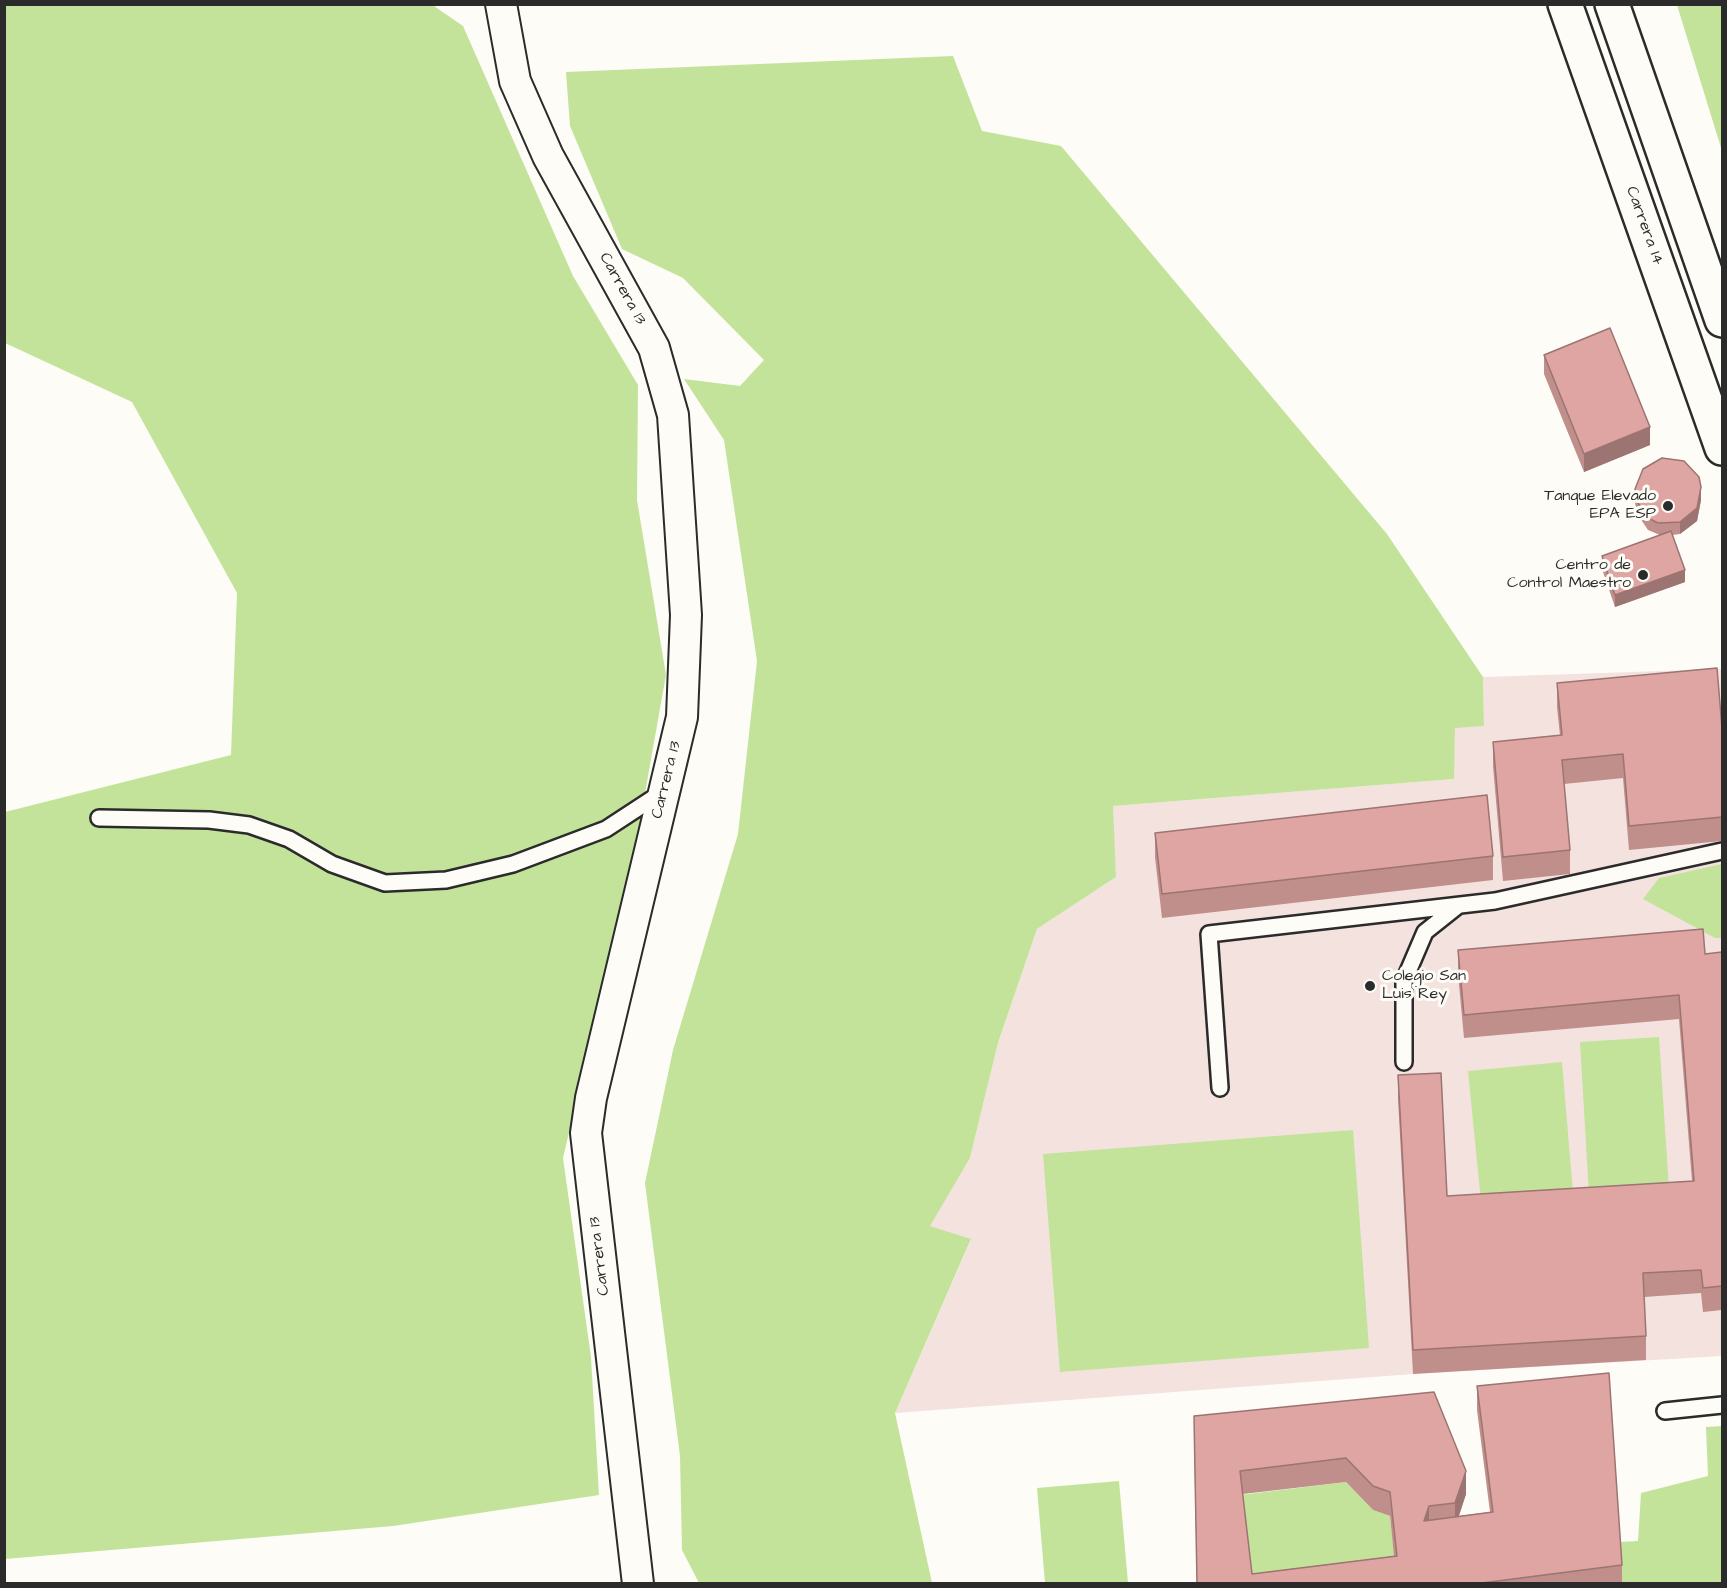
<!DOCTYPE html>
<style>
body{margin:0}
#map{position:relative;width:1727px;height:1588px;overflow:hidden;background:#fdfcf7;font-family:"Architects Daughter",sans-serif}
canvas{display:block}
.frame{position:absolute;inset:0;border:6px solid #2b2b2b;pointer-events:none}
</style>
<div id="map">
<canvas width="1727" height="1588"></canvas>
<div class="frame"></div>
</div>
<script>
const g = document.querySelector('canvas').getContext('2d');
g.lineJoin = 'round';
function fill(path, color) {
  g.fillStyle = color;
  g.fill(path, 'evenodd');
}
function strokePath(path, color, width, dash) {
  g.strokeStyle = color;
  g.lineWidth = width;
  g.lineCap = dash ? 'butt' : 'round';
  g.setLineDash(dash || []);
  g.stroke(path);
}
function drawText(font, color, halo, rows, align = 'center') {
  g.font = font + ' "Architects Daughter",sans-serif';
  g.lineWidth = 6;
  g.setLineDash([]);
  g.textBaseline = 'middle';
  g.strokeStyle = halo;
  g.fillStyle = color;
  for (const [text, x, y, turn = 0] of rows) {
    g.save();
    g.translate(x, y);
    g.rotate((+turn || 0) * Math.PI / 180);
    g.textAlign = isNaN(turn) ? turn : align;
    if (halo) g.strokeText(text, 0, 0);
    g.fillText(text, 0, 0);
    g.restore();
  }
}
fill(new Path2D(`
 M1722,669V1356L1413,1374L895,1413L971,1240L929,1226L970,1158L998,1043L1037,929L1116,877L1112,806L1453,779L1455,727L1484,726L1483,677Z`), '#f4e2de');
fill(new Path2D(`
 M431,4L463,26L573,276L638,385L637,500L666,675L635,849L563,1158L591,1357L599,1495L393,1526L5,1559V812L231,755L237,593L132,402L5,343V5Z
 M1677,5H1722V151Z
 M953,56L982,131L1061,146L1387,534L1483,677L1484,726L1455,728L1454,779L1113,806L1116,877L1037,929L998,1043L970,1158L930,1226L971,1239L895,1413L932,1583H699L682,1550L680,1456L645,1183L673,1050L738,834L757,661L724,440L684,379L740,386L764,360L683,278L622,249L570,126L566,72Z
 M1722,864V938H1715L1643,899L1659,878Z
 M1659,1037L1669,1189L1589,1195L1580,1042Z
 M1562,1062L1573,1193L1481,1202L1468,1071Z
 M1353,1130L1369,1348L1060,1372L1043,1154Z
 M1722,1426V1583H1622L1619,1542L1638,1541L1641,1493L1708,1476L1706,1427Z
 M1119,1481L1128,1583H1045L1037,1488Z
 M1346,1482L1373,1510L1390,1516L1397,1579L1364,1584L1251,1583L1240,1495Z`), '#c3e39b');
const service = new Path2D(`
 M99,818L209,820L249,825L289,839L332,864L385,883L446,880L513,864L606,829L661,793
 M1404,1062V981L1425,932L1459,905
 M1220,1088L1209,934L1495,901L1722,851
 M1665,1411L1722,1405`);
const minor = new Path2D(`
 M501,4L515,81L548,156L654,348L673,415L686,615L682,717L591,1098L586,1133L638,1584`);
const secondary = new Path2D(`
 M1565,4L1722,448
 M1612,4L1722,320`);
strokePath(service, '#2b2b2b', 20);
strokePath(minor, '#2b2b2b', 34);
strokePath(secondary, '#2b2b2b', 38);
strokePath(service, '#fdfcf7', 15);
strokePath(minor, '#fdfcf7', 30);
strokePath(secondary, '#fdfcf7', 33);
fill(new Path2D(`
 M1544,355L1650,445L1584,472L1544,374Z
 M1635,489L1701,500L1697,521L1680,534L1672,535L1685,582L1615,607L1602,569V556L1660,535L1648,530L1636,512L1635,501Z
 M1557,683L1722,728V841L1629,850L1623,778L1564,784L1570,850V874L1503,881L1493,766V742L1560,735L1557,707Z
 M1155,833L1493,856V880L1162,918L1155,857Z
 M1458,950L1705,954L1722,952V1310L1703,1312L1701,1293L1644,1297L1646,1336V1360L1413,1374L1398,1099V1075L1447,1196L1692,1181L1679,1019L1464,1038L1458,974Z
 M1477,1386L1622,1565V1584H1197L1194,1440L1434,1392L1466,1494L1459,1516L1490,1512L1477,1410ZM1346,1482L1373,1510L1390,1516L1394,1556L1252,1574L1243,1494Z`), '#c08e8b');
fill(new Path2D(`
 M1650,427V445L1584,472V454Z
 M1701,487V500L1697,521L1680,534V522Z
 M1685,570V582L1615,607V595Z
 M1466,1471V1494L1455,1527V1503Z
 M1429,1506V1529L1424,1521Z`), '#9c7471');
const building = new Path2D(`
 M1610,328L1650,427L1584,454L1544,355Z
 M1662,458L1684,461L1699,477L1701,487L1697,508L1680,522L1658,523L1648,518L1636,500L1635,489L1643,469Z
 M1671,531L1685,570L1615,595L1602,556Z
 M1717,668L1722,728V817L1629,826L1623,754L1562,760L1570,850L1503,857L1493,742L1562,735L1557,683Z
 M1487,795L1493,856L1162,894L1155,833Z
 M1703,929L1705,954L1722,952V1286L1703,1288L1701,1270L1643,1273L1646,1336L1413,1350L1398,1075L1441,1073L1447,1196L1694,1181L1679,995L1464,1015L1458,950Z
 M1609,1373L1622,1565L1474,1584H1197L1194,1416L1434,1392L1466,1471L1455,1503L1429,1506L1424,1521L1493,1512L1477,1386ZM1346,1458L1373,1486L1390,1492L1397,1556L1252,1574L1240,1471Z`);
fill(building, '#dfa5a2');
strokePath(building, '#9c7471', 1.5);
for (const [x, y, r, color] of [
 [1668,506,6,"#2b2b2b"],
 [1643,575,6,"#2b2b2b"],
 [1370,986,6,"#2b2b2b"]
]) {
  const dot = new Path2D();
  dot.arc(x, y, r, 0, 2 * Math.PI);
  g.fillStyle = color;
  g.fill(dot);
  strokePath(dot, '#fdfcf7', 2);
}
drawText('16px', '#2b2b2b', '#fdfcf7', [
 ["Carrera 14",1644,226,70],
 ["Carrera 13",622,289,61],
 ["Carrera 13",667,780,-76],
 ["Carrera 13",600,1256,-97]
]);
drawText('16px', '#2b2b2b', '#fdfcf7', [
 ["Tanque Elevado",1656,497],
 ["EPA ESP",1656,515],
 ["Centro de",1631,566],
 ["Control Maestro",1631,584],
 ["Colegio San",1382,977,"left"],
 ["Luis Rey",1382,995,"left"]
], 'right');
</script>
